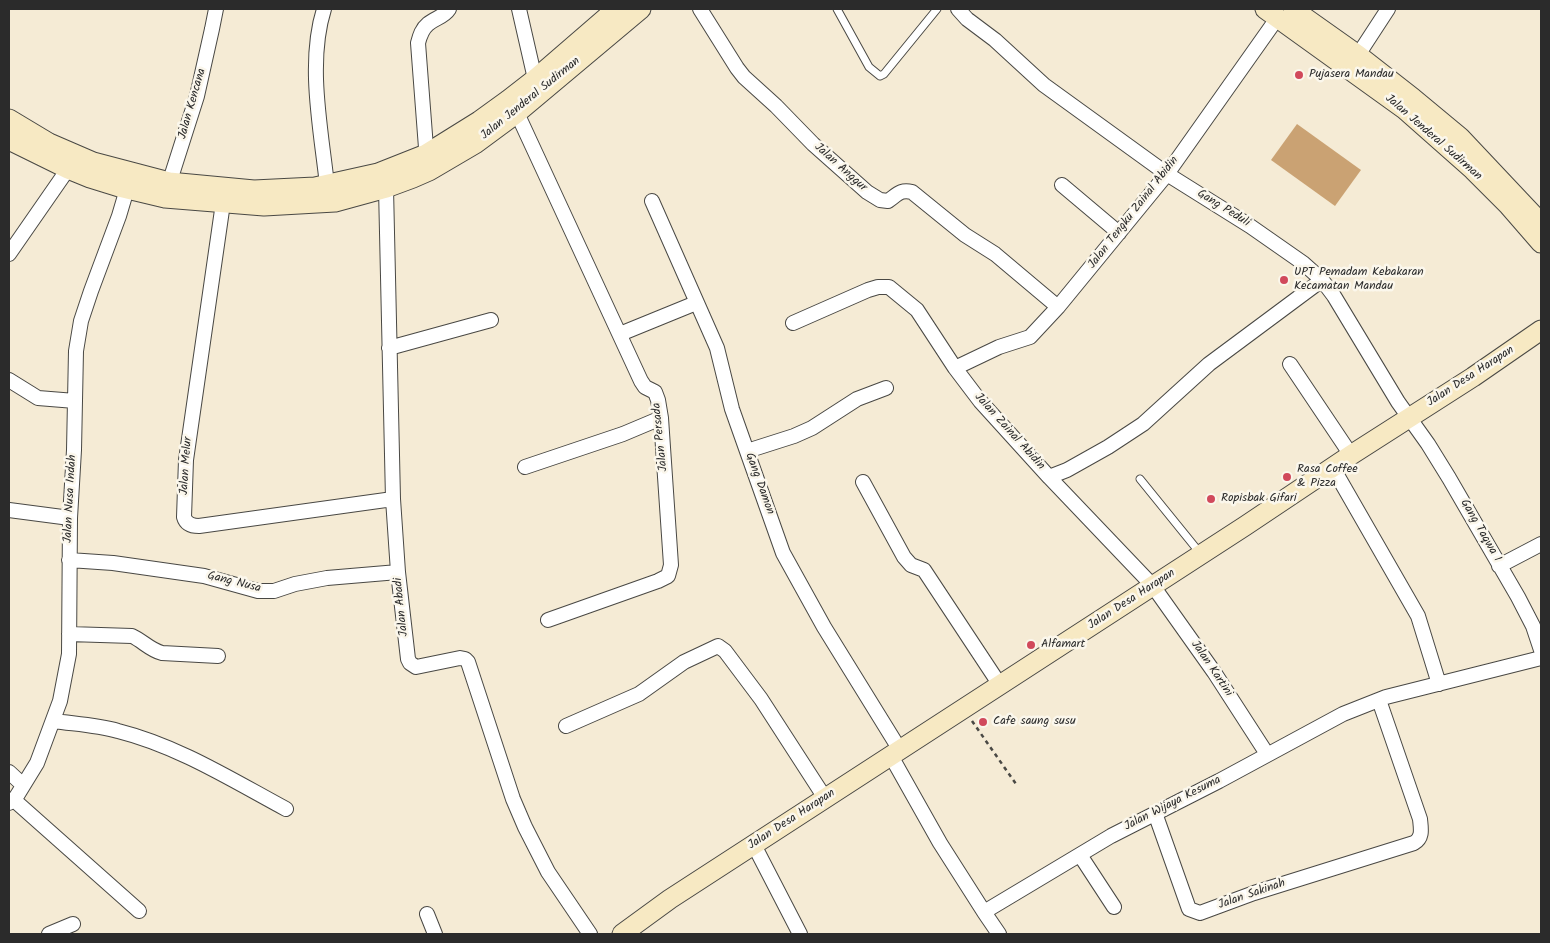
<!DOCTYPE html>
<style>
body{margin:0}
#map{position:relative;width:1550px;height:943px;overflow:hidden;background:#f5ebd5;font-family:Kalam,sans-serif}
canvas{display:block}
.frame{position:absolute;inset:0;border:10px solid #2b2b2b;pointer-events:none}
</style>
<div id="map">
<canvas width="1550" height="943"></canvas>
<div class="frame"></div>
</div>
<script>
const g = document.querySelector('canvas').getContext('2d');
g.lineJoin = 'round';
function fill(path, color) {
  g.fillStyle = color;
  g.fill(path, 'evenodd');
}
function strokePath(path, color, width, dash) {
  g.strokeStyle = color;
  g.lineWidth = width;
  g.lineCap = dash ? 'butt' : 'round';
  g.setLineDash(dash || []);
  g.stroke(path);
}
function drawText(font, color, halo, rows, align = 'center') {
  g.font = font + ' Kalam,sans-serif';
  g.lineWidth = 5;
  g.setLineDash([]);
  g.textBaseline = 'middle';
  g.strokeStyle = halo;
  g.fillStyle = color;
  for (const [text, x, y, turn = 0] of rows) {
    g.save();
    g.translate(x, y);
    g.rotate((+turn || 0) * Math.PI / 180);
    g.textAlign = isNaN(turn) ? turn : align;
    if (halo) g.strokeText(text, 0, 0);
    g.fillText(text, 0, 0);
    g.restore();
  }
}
fill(new Path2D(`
 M1297,124L1361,170L1335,206L1271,160Z`), '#caa273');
const lane = new Path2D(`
 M837,9L869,67L880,76L884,74L937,9
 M1140,479L1200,553`);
const street = new Path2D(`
 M324,9C307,63 321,129 327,185
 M519,9L535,79
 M700,9L737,68L744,77L776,106L813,144L867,192L880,200L888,201C897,195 900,189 912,192L965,235L995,254L1058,307
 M958,9L967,19L995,40L1044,85L1167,174L1250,226L1303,263L1322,280L1334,296L1398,402L1428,444L1449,478L1518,597L1533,626L1541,650
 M1358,55L1388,9
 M517,113L641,381L645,387L655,392L658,400L661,418L671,565L668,576L658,581L548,620
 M427,161L418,43C420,35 422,29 428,24C435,18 444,17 449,9
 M1062,185L1119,233
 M386,188L393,499L398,572L408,659L410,663L416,667L460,658L465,659L468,662L513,799L525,827L548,872L590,934
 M167,190L197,96L212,29L216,9
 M652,201L717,348L732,409L783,553L824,627L900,750
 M223,203L186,460L184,517C186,524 192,526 199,526L393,499
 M9,254L68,169
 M793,323L868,290L878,287H889L917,310L955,368L980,401L1049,477L1153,586L1214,672L1267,754
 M620,334L696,303
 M389,348L491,320
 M1290,364L1351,455
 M955,368L999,347L1030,337L1058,307L1167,174L1278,17
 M9,380L38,398L75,401
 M747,451L794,436L812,428L857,399L886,388
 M525,467L623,434L661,418
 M1333,468L1418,616L1439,684
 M1049,477L1067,470L1108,447L1143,424L1209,364L1322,280
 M863,482L904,557L911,565L924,570L1000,685
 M9,510L70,518
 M69,560L113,563L204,576L258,591H274L295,584L327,578L398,572
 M1499,566L1541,544
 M69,634L132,636C143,641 150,650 162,653L218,656
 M54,721C75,724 97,725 118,731C178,746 232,780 286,809
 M566,726L639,694L684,662L718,646L725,651L761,699L825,798
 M891,756L940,843L984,912L1111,836L1219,781L1343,714L1386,697L1541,658
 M9,772L23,785
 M14,800L139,911
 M9,803L14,800L18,794L37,763L60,701L69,654L70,518L74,450L76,351L81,321L91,291L119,216L127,189
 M1155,813L1189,909L1200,913L1254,893L1414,843C1423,838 1421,829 1420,819L1379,700
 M754,845L800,934
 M1080,855L1114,907
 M984,912L999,934
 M427,914L435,934
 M49,934L73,924`);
const secondary = new Path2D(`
 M1265,9L1404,109L1473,170L1508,205L1541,243
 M1293,9L1358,55L1413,98L1460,137L1541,223
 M9,119L49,143L93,162L169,182L254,190L315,187L378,173L426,154L479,121L508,100L535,79L616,9
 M9,140L68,169L90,178L119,187L165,198L264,206L335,202L386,188L413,178L429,171L475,144L517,113L641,9
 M622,934L670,899L1245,526L1351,455L1473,377L1541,330`);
strokePath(lane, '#494844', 9);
strokePath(street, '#494844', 16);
strokePath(secondary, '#494844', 21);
strokePath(new Path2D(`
 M972,721L1016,784`), '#494844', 2.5, [4, 4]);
strokePath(lane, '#fff', 7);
strokePath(street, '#fff', 14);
strokePath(secondary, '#f7e9c3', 19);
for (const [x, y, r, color] of [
 [1299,75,5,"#d1495b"],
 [1284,280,5,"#d1495b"],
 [1287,477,5,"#d1495b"],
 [1211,499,5,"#d1495b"],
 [1031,645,5,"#d1495b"],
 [983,722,5,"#d1495b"]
]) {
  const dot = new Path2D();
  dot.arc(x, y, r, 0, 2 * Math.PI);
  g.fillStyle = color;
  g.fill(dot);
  strokePath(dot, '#fbf7ec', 2);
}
drawText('12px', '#2b2b2b', '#fbf7ec', [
 ["Pujasera Mandau",1309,75],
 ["UPT Pemadam Kebakaran",1294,273],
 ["Kecamatan Mandau",1294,287],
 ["Rasa Coffee",1297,470],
 ["& Pizza",1297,484],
 ["Ropisbak Gifari",1221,499],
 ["Alfamart",1041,645],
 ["Cafe saung susu",993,722]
], 'left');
drawText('12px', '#2b2b2b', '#fbf7ec', [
 ["Jalan Jenderal Sudirman",531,99,-39],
 ["Jalan Kencana",193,104,-74],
 ["Jalan Jenderal Sudirman",1433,138,41],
 ["Jalan Anggur",840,168,42],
 ["Gang Peduli",1223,209,32],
 ["Jalan Tengku Zainal Abidin",1134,213,-52],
 ["Jalan Desa Harapan",1471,377,-33],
 ["Jalan Zainal Abidin",1009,432,48],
 ["Jalan Persada",661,437,-96],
 ["Jalan Melur",187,466,-86],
 ["Gang Damon",759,484,70],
 ["Jalan Nusa Indah",71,499,-87],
 ["Gang Taqwa I",1480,531,60],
 ["Gang Nusa",234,583,14],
 ["Jalan Desa Harapan",1132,600,-33],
 ["Jalan Abadi",402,607,-96],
 ["Jalan Kartini",1211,669,56],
 ["Jalan Wijaya Kesuma",1173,804,-27],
 ["Jalan Desa Harapan",792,820,-33],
 ["Jalan Sakinah",1252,895,-19]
]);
</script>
